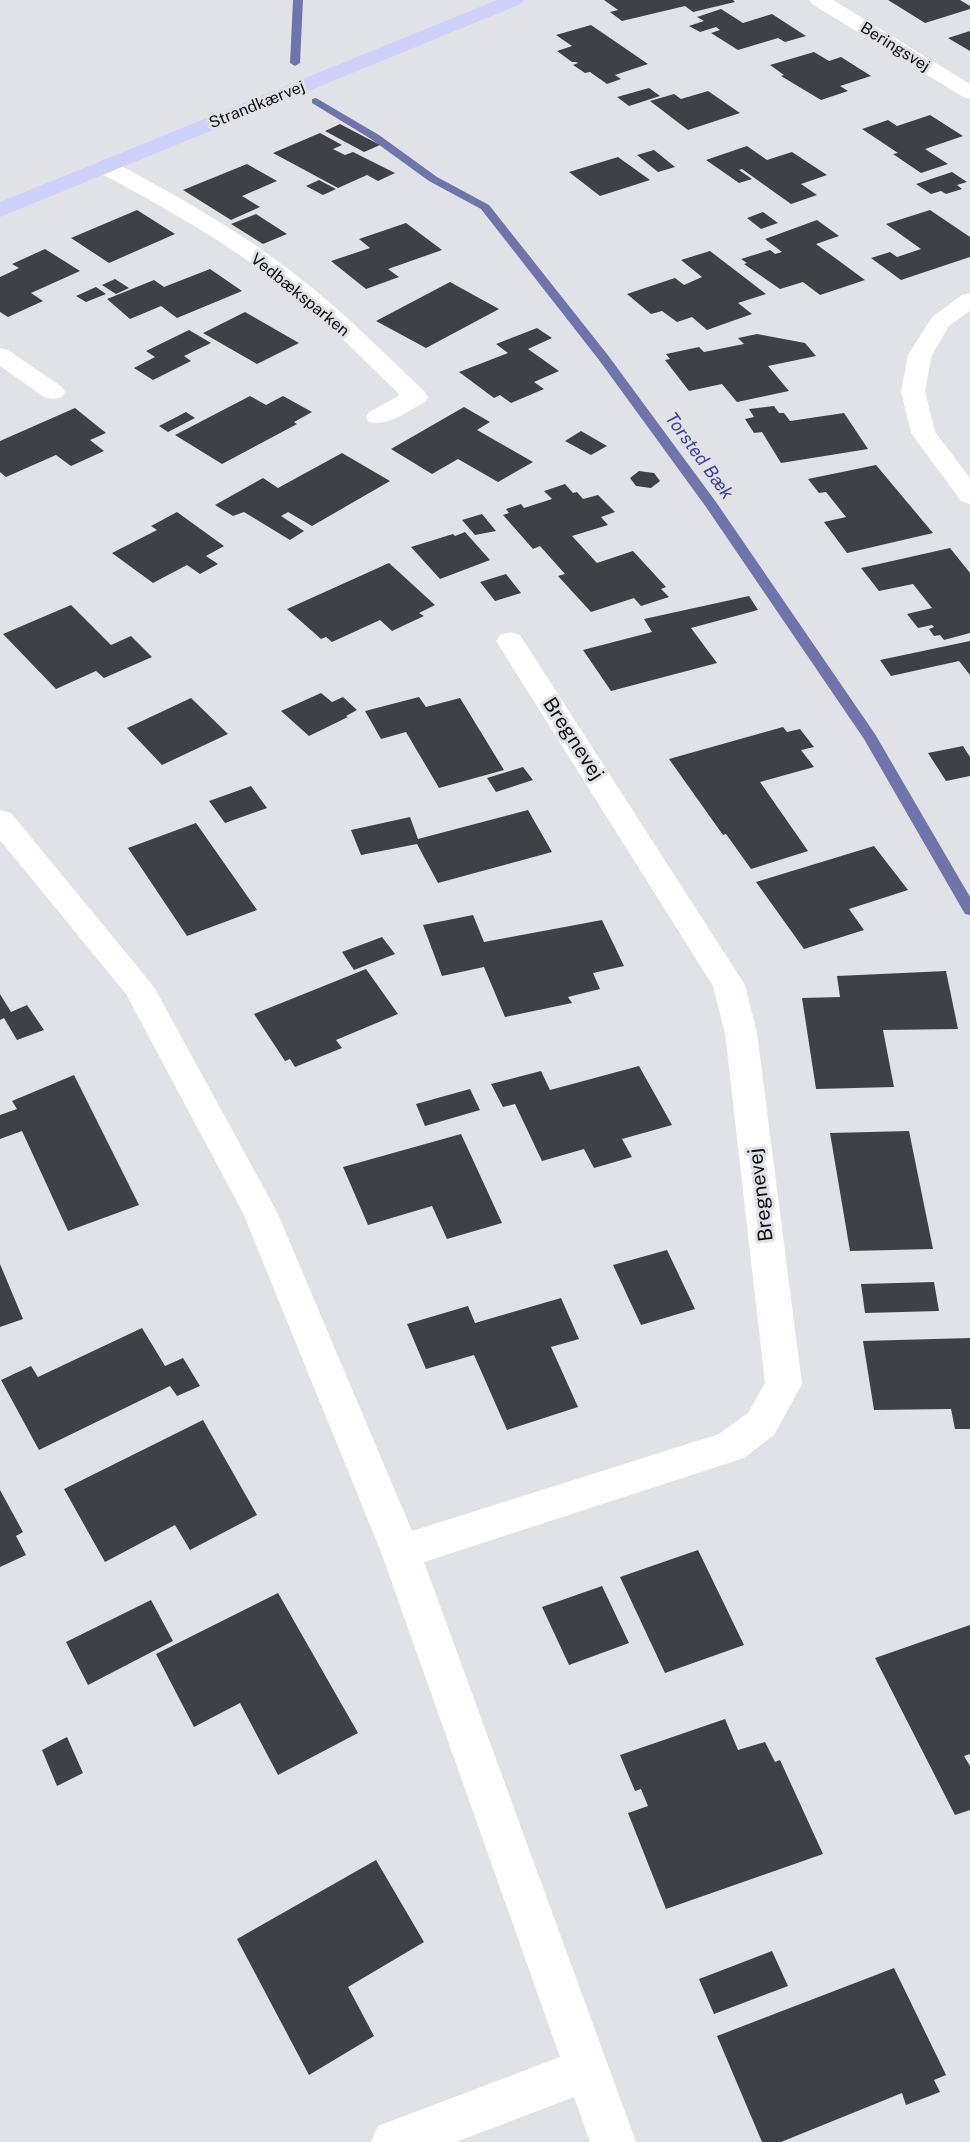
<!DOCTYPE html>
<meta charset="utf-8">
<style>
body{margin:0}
canvas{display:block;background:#e1e2e8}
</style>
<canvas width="970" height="2142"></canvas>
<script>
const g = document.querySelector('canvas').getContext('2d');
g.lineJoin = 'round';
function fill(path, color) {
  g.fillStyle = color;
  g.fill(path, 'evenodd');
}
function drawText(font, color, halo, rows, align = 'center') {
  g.font = font + ' "Public Sans",sans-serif';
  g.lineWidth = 6;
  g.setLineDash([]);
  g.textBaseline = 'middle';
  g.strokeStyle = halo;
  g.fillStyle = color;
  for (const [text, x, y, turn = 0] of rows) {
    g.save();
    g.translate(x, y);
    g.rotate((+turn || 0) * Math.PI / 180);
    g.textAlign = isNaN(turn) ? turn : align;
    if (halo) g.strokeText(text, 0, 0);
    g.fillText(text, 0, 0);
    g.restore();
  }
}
fill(new Path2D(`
 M293,0H303L300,63L295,66L290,63Z
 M316,98L379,135L437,177L489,205L607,354L716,502L875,734L970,897V915L965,914L864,739L706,507L599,360L481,209L429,181L371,139L312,103V99Z`), '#6f75ab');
fill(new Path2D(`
 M604,0H733L735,2L693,12L685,6L622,21L610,12L618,10Z
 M888,0H960L970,6V9L925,23Z
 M721,9L743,23L772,14L806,36L785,42L778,38L738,50L711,33L720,30L716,27L700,32L689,26L704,21L697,17Z
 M591,25L648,64L615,75L621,79L607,84L590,72L585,73L573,65L578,63L576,62H572L557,51L572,46L556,35Z
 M970,31V51L948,38Z
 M814,52L829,61L841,57L871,76L840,86L848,91L821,100L781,76L784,75L770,65Z
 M649,88L660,96L629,106L617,97Z
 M708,91L740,113L688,130L650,101L674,94L681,99Z
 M930,115L963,136L925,149L948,164L921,173L893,154L898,153L862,129L888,120L897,126Z
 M340,124L380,145L364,152L325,131Z
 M320,133L342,145L333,149L345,155L353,152L395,173L378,181L367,175L338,188L273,153Z
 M747,146L767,160L792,152L827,175L801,184L817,195L791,204L742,169L739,170L752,179L739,183L706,160Z
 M654,150L675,167L658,172L637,155Z
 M618,157L650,180L600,196L569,172Z
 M247,164L277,181L242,196L260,207L231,220L183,190Z
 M952,172L967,182L957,185L962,189L946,194L941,191L931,194L916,184Z
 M319,180L336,189L323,195L306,186Z
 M137,210L175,234L109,263L71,238Z
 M930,210L970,237V257L901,280L871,258L890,252L897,257L921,249L886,224Z
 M763,212L778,223L761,229L747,218Z
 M256,214L287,234L263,244L231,224Z
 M817,220L839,236L816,244L865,280L820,295L803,282L780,289L744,264L747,263L741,259L770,250L775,254L782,252L765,239Z
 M406,223L442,250L388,269L399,277L366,289L331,261L370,248L359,239Z
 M45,249L80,271L31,293L43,301L8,317L0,312V277L19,268L12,264Z
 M710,251L766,294L738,303L752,314L707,330L692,317L677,322L662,311L651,314L627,294L675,278L684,285L702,277L681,260Z
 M210,269L242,291L177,318L161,306L130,319L107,299L154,280L164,287Z
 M115,279L129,288L116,294L102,285Z
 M450,282L499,309L426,348L376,321Z
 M96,287L106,294L86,302L76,296Z
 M245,312L299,343L257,364L203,333Z
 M537,328L552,338L528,349L559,371L534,382L544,389L511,403L500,395L494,398L459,372L508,353L496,344Z
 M189,330L211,343L184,356L191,361L153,380L134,368L155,357L146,351Z
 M757,334L805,343L816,356L768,366L789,391L737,402L722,384L689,391L665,360L670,359L666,354L699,347L704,352L744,344L738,338Z
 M250,396L266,405L283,396L312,412L294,422L297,424L222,464L175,435Z
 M774,406L779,413H784L790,421L844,413L868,449L781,463L762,432L754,433L745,419L754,417L749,409Z
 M464,407L490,422L477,430L533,462L498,482L458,459L432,474L391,449Z
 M75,408L106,433L90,440L104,451L71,466L56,455L6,477L0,472V441Z
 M186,412L195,418L168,432L159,426Z
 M581,431L607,446L591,455L565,441Z
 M342,453L390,481L312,526L288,512L281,516L304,531L290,540L244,512L233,516L215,505L263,478L278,488Z
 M876,465L933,533L847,553L824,522L846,517L826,492L819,493L808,479Z
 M639,471L654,473L660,481L651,488L636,486L630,478Z
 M565,484L573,493L577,492L583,499L598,495L615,512L601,517L608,525L572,536L597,563L633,551L666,587L661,589L669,597L641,606L634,598L591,612L558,576L565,574L540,546L533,549L503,515L509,513L506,509L521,504L524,508L552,499L544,491Z
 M177,512L224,546L206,556L218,564L200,574L187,565L153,583L112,553L157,530L151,526Z
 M482,514L496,531L475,535L462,520Z
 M465,532L490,560L440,579L411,547L453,534L455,536Z
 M950,548L970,573V633L944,640L940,635L934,636L929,629L934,627L932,625L918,628L907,614L932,608L913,584L879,591L861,568Z
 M389,563L435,605L419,613L424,616L392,631L380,620L332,642L326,637L321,639L287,609Z
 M506,574L521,593L495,601L480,582Z
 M749,596L758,610L691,628L717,663L611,691L583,650L652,632L644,619Z
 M71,605L111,645L131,636L152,657L104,678L96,671L56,689L3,634Z
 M970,641V675L959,661L891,676L880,660Z
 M321,693L332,702L343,697L357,710L346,716L348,717L309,736L281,711Z
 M419,697L426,707L460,698L504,770L439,788L406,732L381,739L365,711Z
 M191,698L228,734L162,765L127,728Z
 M783,727L787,732L800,729L814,747L801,750L814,767L760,782L808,851L751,869L726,834L723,835L669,759Z
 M963,746L970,757V776L946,781L928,753Z
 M523,767L533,780L496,792L487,778Z
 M251,786L267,808L225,823L209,801Z
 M528,810L552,852L438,883L417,844L361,855L351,830L410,817L418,839Z
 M196,823L257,910L187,936L128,848Z
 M874,846L908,890L849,909L864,930L804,949L756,882Z
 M473,915L484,942L602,920L624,966L593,973L600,989L568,997L572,1003L505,1017L484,967L442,976L423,925Z
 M382,937L395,954L354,970L342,952Z
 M366,969L398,1014L336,1040L342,1048L295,1067L290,1059L285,1061L254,1014Z
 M946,971L958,1029L883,1030L894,1087L816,1089L802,998L840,997L837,976Z
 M0,994L11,1012L27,1005L44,1030L17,1040L4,1018L0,1020Z
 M639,1066L672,1125L622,1139L632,1157L594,1168L584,1149L542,1161L515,1104L503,1107L491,1084L541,1071L550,1090Z
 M74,1075L139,1205L68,1231L22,1131L0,1139V1115L17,1109L12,1101Z
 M470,1089L480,1110L425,1126L416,1104Z
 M909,1131L933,1249L850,1251L830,1133Z
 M461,1134L502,1223L447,1239L432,1206L368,1225L343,1167Z
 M667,1250L695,1309L641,1325L613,1265Z
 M0,1264L23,1319L0,1327Z
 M934,1282L939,1311L865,1313L861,1284Z
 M561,1298L579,1339L551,1347L578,1407L507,1430L474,1355L426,1369L407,1324L468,1306L475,1323Z
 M142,1328L165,1366L183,1358L200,1386L177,1396L170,1386L39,1450L1,1380L31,1366L38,1377Z
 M970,1338V1429H955L951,1409L874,1410L863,1341Z
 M203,1420L257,1515L190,1550L175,1525L105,1562L64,1489Z
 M0,1490L23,1532L16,1536L26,1555L0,1567Z
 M698,1550L744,1645L665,1673L620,1577Z
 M602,1586L629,1643L569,1665L542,1607Z
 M278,1593L358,1733L278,1775L240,1703L194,1727L156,1654Z
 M151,1600L173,1641L88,1685L66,1642Z
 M970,1625V1754L964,1756L970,1766V1810L955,1815L875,1658Z
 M725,1719L738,1750L765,1742L775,1762L780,1760L823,1854L666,1909L628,1813L648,1806L641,1789L635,1791L620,1755Z
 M67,1737L83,1773L57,1786L42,1750Z
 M376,1860L424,1942L348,1987L374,2036L309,2075L237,1939Z
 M772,1951L788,1986L714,2014L699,1979Z
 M894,1968L946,2075L934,2080L940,2092L906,2105L902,2093L781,2142H762L717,2036Z`), '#404146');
fill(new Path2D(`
 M809,0H833L970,84V99L963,97L812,4Z
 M106,161L114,162C177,196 240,231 296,275C342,310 383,352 425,392L428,397L425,402C408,411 388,427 369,422L366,417L369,412L400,395C362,358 324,319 282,286C225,241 162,206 98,172L95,167L98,162Z
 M970,293V311L949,326L932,355L925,391L935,432L970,478V504L961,501L911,433L901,391L908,355L932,317L962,295Z
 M0,348L8,350L62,387L65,392L62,397L53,399L44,397L0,366Z
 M510,632L520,635L745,985L757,1033L802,1384L774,1435L744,1458L424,1562L636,2142H590L574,2097L456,2142H371L378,2126L560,2057L381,1552L243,1213L126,994L0,840V810L11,813L154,987L277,1212L412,1531L719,1434L748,1413L765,1383L725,1033L713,986L496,641L500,635Z`), '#fff');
fill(new Path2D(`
 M497,0H524L521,4L0,217V202Z`), '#ced2fa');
drawText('16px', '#0c0c0e', '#e1e2e8', [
 ["Beringsvej",895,47,32],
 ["Strandkærvej",257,105,-22],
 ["Vedbæksparken",300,295,39]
]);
drawText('italic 18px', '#414098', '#e1e2e8', [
 ["Torsted Bæk",699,456,54]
]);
drawText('20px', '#0c0c0e', '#e1e2e8', [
 ["Bregnevej",573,739,57],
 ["Bregnevej",761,1195,-97]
]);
</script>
